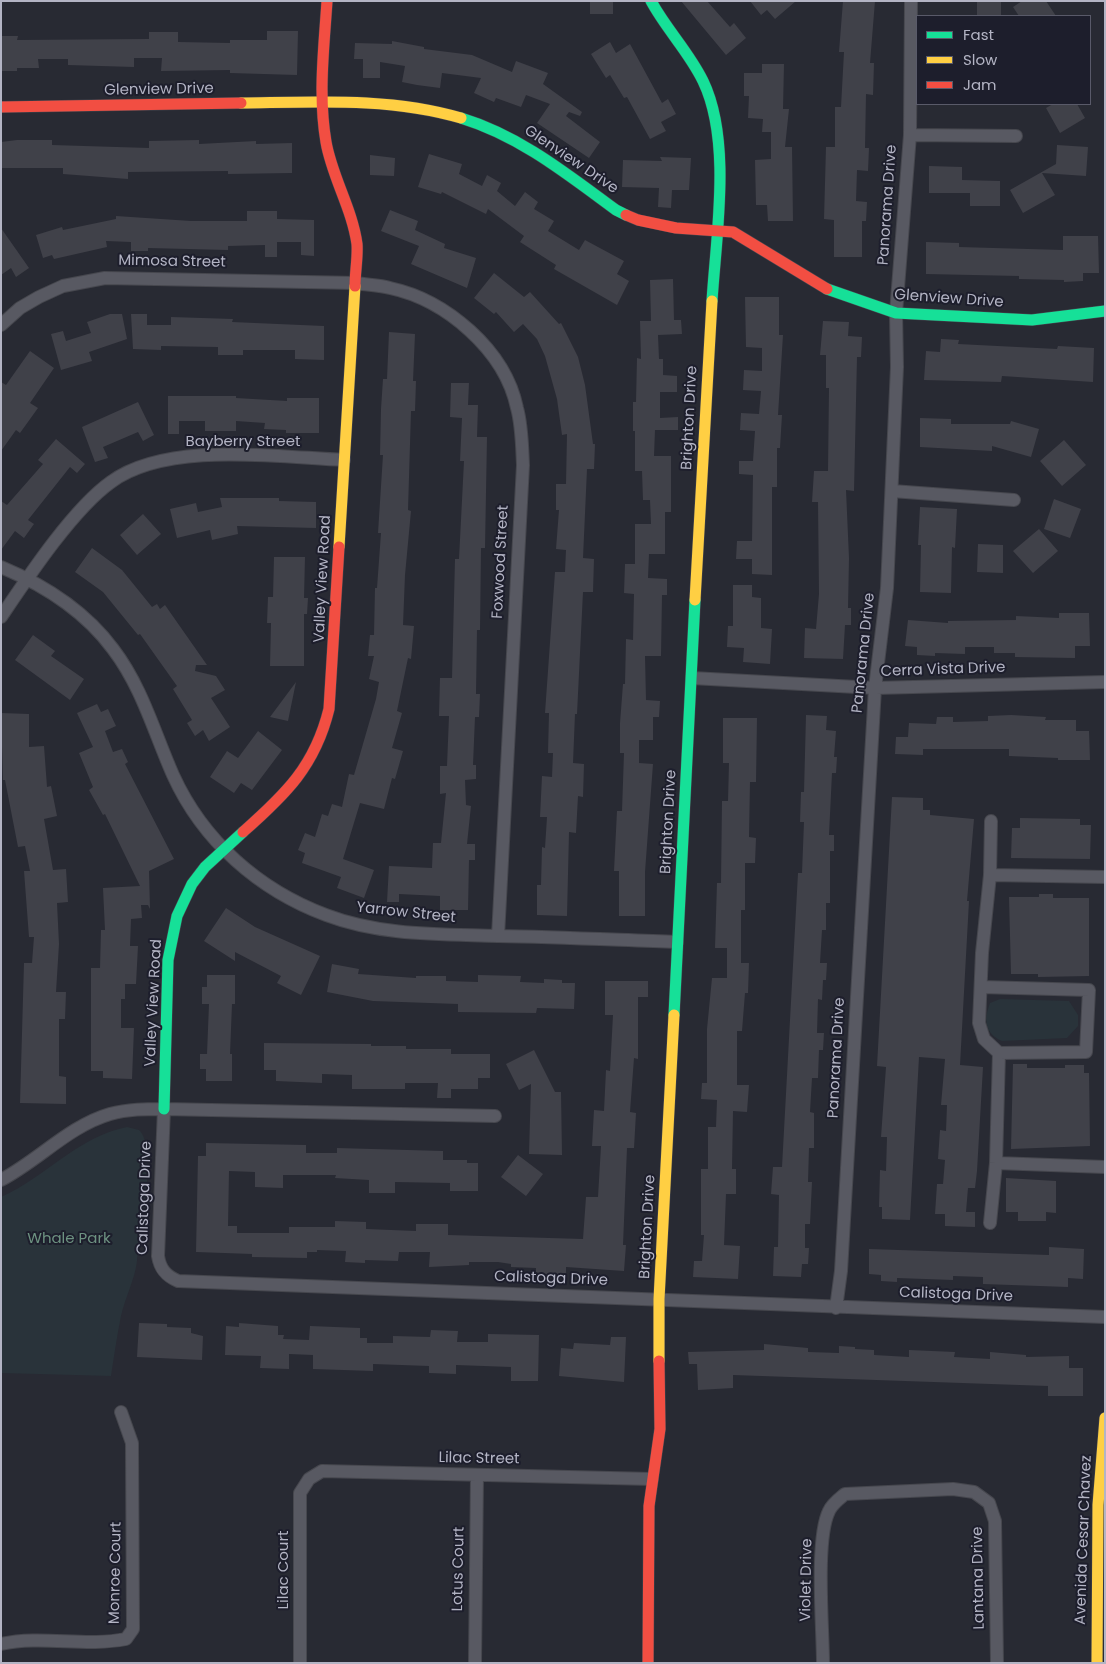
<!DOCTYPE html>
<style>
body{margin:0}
#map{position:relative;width:1106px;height:1664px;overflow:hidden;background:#282a33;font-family:Poppins,sans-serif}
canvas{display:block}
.frame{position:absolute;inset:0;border:2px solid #b3b4c4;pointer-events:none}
.legend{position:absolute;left:916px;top:15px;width:175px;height:90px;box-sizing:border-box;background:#1d1e2c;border:1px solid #595a69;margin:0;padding:6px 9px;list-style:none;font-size:15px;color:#b3b4c4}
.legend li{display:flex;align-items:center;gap:10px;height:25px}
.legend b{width:25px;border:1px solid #595a69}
</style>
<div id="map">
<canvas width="1106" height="1664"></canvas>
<div class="frame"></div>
<ul class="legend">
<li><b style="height:6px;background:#16e098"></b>Fast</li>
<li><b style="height:6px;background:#ffcf43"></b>Slow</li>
<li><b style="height:6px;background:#f24e42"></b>Jam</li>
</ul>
</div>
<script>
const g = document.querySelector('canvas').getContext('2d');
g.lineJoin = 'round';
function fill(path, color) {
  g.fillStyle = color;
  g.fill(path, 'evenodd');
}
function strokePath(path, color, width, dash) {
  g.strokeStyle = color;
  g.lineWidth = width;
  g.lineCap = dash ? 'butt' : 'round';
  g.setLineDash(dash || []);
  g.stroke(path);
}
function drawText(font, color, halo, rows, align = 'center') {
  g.font = font + ' Poppins,sans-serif';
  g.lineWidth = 4;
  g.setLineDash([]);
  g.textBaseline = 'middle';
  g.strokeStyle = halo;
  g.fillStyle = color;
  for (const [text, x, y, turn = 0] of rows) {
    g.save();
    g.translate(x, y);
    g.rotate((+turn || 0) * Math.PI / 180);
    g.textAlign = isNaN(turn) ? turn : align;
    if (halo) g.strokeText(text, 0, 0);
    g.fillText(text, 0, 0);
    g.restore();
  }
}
fill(new Path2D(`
 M1000,999L1069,1001L1078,1015V1026L1067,1038L1002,1041C984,1033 984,1019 990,1003Z
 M127,1127L139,1130C158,1147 140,1236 137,1261C135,1279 125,1298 121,1316C117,1336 114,1356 111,1376L1,1373V1197C46,1177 77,1137 127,1127Z`), '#29333a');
fill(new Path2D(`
 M590,1H613V14H590Z
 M681,1H707L730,27L734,23L746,38L726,55Z
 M750,1H796L775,19L767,10L761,15Z
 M843,1H875L870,63H874L873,95L866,94L865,148H869L868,171L857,170L856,201L867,202L866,221H862V257H834V220L824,219L826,147H835V107H841L844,52H839Z
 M977,1H1001V16H977Z
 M1022,1H1046L1056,16H1019L1013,7Z
 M267,31H298L297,75L230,73V70L161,71L162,58H134V67L68,65V59H38L39,68H17V71H2L1,36H18L17,40L149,39V32H178V42L230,43V40H267Z
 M392,41L424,47V49L472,55L512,72L516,61L548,73L543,84L582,112L580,116L569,112L566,116L600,142L589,158L537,123L550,104L526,95L521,107L496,98L494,102L474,93L481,78L442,73L440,88L417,85L402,82L405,66L380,62V78H363V59H354L355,43L392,44Z
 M610,42L616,53L630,44L662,103L668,99L676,114L661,122L666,131L650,139L627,97L624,98L610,75L606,78L591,54Z
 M762,64H784L783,109H789L785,147H792L793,221H768L767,205H756L755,160L771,159V132H762L763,119L748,118L749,96H744V73H762Z
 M1053,104H1077L1085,118L1060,133L1046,108Z
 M17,140H52V145L149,148V141L199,140V144L256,141V144L292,143V173L228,174V171L128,172V179L63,174V168H1V142Z
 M1057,145L1088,147L1086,176L1042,173L1055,195L1023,213L1010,190L1056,164Z
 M429,154L462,164L459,174L482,186L487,175L501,183L497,191L515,206L525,192L538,202L534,209L554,221L548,231L579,250L585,240L624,261L617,274L629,281L617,305L554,269L556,265L520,242L524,236L488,209L486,214L442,192L441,194L418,187Z
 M370,155L395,158L394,176L370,175Z
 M660,157L691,158L689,190H672L671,208L658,207L659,188L622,187L623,160L662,161Z
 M929,166L962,167V180L1000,181V206H970V193H929Z
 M390,210L418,221L415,230L445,244L444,248L476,258L467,288L411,264L419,246L381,231Z
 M247,211H277V219L314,220V256L301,255V242H277V257H265V245L228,246V250L148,248V251H131V242L106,241L107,247L54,259L52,255L43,258L36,235L62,227L63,230L116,219V216L191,221H247Z
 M1,228L29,268L16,277L11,268L1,275Z
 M1063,236H1098L1099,273H1083V281L1064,282V280L1019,279V276L926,274V242L959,243V247L1063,250Z
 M494,273L524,297L530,292L559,324L561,323L578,357L585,385L593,444H595L594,469H587L583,558L594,559L593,592H583L577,714H575L573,763L584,764L583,797L578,796L576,833L569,832L567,916L537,915V885H541L542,847L545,848L547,817H540L542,776L552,777L553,753H548L549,713H545L555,572H565L566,550L556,549L559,510H556V484H566L567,434L562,435L557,399L545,356L537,339L523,324L514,332L496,312L494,314L474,298Z
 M673,279L674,320H681L682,334L658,335L659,359H663V375L677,376V392H660V418L678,417V430H655L654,456H671V512H665V554H649L648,578L667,579V595H662L661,656H645L646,700L660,701L659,717H653V740H639V763L653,764L645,872V916H619V871H614L617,811H622L624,753H620V723L623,684H625L626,639L633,640L634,594L624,593L625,564H635V524H651L650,500H643L642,471H635V431H633V402H636L637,358L641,359L640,321H651L650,280Z
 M745,297H779V335H783L778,415H782L780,448H777V487H772V575L752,574V559H736L737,541H752L753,475L739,474V461H753L755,431L740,430L741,413L759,414L761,391L743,390L744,370L762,371V348L746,347Z
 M110,314H122L127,339L89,352L92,361L61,370L51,334L63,331L66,341L91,333L87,322Z
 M131,314H147V325H171V317L233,319L232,322L324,326V360L295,359V350H243V355H218V347L161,346V350L133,349Z
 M823,321L849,322L848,336L862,337L861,357H857L854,491L846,490L849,558L848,608H851V625H845L843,659L804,658L805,628L816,629L819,594L818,502H812L814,471H828L829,388H826V355H820Z
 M389,332L415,334L413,381H416L415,411H411L408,510L411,511L405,575L403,625L414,626L411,659L408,658L397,711L402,713L392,748L403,751L395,779L392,778L384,809L360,803L343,859L374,870L364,898L337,888L341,877L302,863L305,853L298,850L305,833L315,837L322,814L328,816L332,804L342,807L349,774L354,775L376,699L379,682L369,679L374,656H368L370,635H374L375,588H377L381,533H378L383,455H380L381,409L383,379H387Z
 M941,339L959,340L958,344L1057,349L1058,346L1094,348L1093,382L1002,376L1001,382L924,380L926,351L940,352Z
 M30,351L54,368L30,403L38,408L20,433L16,430L1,451V382L6,385Z
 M451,383H469L468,405H478L477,437H487L485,548H481L480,630H477L476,694H480L479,717H475L473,765H476V779L465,780L466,805L471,806L467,844H475V860H469L468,910H440V896L399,894V902H387L389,866L432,868L433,843H441L446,793L440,794V766H447L449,716H439L440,678H452L455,559H459L464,461H460L462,418L450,417Z
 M168,396H236V398L287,401V398H319V433H286V430L264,429L265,423L236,421V431H205V421H179V434H168Z
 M138,402L154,435L143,441L138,432L103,447L108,458L95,462L82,427Z
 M920,418L951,419V424H1010L1011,421L1039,429L1031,457L992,446V451L920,447Z
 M56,439L85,464L77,473L70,467L28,520L34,524L24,538L15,531L1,550V501L7,505L43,464L38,460Z
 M1064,440L1086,465L1062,486L1040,461Z
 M220,498H279V501L316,502V528L237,526L238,534L212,540L210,530L177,538L170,509L196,503L198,512L222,507Z
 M1054,499L1081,509L1070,538L1044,529Z
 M920,507L957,509L955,548L952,547L951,593L920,592L921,545H918Z
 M143,514L161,534L137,555L120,535Z
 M1039,529L1058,551L1033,573L1013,551Z
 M978,544L1003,545V573L977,572Z
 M92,548L122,570L152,607L157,604L160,609L165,605L207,665H196L195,671L216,676L225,690L211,698L230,727L209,741L203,730L195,736L187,723L192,720L173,689L177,686L140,634L138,635L103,592L75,572Z
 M274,557H305L304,598H308L307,614H304V666H270L271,623H267L268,597H273Z
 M733,585H752V597L761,598V628L772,629L770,664L743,662L744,648L727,647L728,626H733Z
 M1059,613H1089L1090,646H1075V658L1015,657V653H994V647H965V654L935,653V656L917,655V647L905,646L908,620L948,623V621L1016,620V616L1059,618Z
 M33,635L55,651L51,656L84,679L70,700L15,660Z
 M296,682L288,721L270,717Z
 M97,704L101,712L108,709L116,726L105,731L113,752L122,749L128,762L125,764L174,859L149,871L150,909L148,905H141L142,918L131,919L130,946H138L136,984H125V999H121V1028H134L132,1079L103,1078V1071H91V968H100L101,930H105L103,888L140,886L105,814L103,815L89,790L93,787L79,753L93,747L77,713Z
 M1,713L29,714V747L44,746L47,787L51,786L57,816L44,819L53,870L66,869L68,902L57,903L59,944L56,992H66L65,1019H59V1076L66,1077V1104L20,1103L24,963H32L34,937H29L24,871H30L25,846L18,847L5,780H3Z
 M806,715L827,716L826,730L836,731L834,757H837L836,773H832L829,835H834V851H830V903H826V930H822L820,963H827L826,980H823L822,1000L818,999L817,1033H824L823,1050H819L818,1078H812L810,1112L814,1113V1148H809L808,1182H812L810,1224H805V1248H809L808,1264H802L801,1277L773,1276L774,1247H778L779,1195L771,1194L773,1167H782L798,873H802L804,822H800L801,792H804Z
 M1011,715L1046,717L1045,720H1076V731H1089L1090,760H1058V758L1009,756V749H923V755L895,754L896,737H908L909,723L936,724L937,717H953V722L988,721V716Z
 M723,718H757L756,782H750L749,837L756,838L755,863H745V910H741V963H749L748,993H745L742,1031H737V1085H749L747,1112L733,1111L732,1169H736V1194H726L724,1245L740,1246L738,1279L693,1277L694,1261H702L704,1235H701V1169H708V1127H716L717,1100L701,1099L702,1083H707V1029L712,978H727V948H715L717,883H721L722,801H728L729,763H723Z
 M258,731L282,750L252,790L241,783L234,793L210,777L227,751L238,758Z
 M892,797L923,798V810H930V815L974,819L967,901H969L960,1065L983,1067L977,1171L975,1188H968L966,1212H975V1227L945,1226V1214H935L937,1184H943L945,1160L938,1159L940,1130L946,1131L947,1105H941L945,1059L919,1057L910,1220L882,1219V1207H879L880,1170L886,1171L887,1137H881L886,1067L877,1066Z
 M1020,818L1080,819V825H1091L1090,859L1011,858L1012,828H1020Z
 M1039,894H1053V898H1089V976L1038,977V974H1011L1009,897H1039Z
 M226,908L255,927L320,956L301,995L277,983L281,976L235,952V961L204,941Z
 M332,964L359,969L358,974L416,978V976H446V981L478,982V975L521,976L520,982L544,983V979L562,980V983H575L574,1009L537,1008L536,1013L458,1012V1004L373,1001L327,992Z
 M207,975H235V1004H232L230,1054H232V1081H206V1069H200V1054H207L209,1004H202V987H207Z
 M605,981H648V997H638V1059L634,1058L630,1112L636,1113L634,1148H627L623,1245H626L624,1271L566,1267V1276H536V1268L511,1267V1264L498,1262H469V1265L429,1267L430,1252H399L398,1261L365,1260V1263L345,1262L346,1251L317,1250V1252H307V1258L252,1257V1254L196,1252L198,1156H206V1143L306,1145V1153H337V1148L443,1151V1160H467V1163H478V1191H450V1183L395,1182V1193H369V1180L335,1178L336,1175H283V1188L255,1187V1172L229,1171L228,1226H237V1233H289V1227H335V1221L366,1222V1229L416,1231V1224H448V1235L583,1239L586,1197H598L601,1146H592L594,1110L604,1111L606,1070L610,1071L613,1015H605Z
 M264,1043L371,1044V1046H406V1049H451V1054H490V1078H478V1089H451V1098H437L438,1083H405V1089H352V1075L322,1074V1083L276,1081V1070H264Z
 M534,1050L555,1092H561L562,1155L529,1154L531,1084L519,1090L506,1064Z
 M1013,1064H1027V1068H1065V1065H1084V1073H1089L1090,1146L1011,1149Z
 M518,1155L543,1174L526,1196L501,1177Z
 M1006,1178L1056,1181V1213L1046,1212V1221H1018V1212H1006Z
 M1049,1247L1084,1249L1083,1279L1068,1278V1287L983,1284V1277L953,1276V1280L897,1278V1282L881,1281V1275L869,1274V1249L1049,1255Z
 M139,1323L167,1324V1327L191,1328V1333L203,1336L202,1360L137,1357Z
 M239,1323L278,1326V1335H284L283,1339L309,1340L310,1326L360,1328V1338H367V1343H393V1336L430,1337L431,1330L458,1331L457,1342H488V1334L539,1335L538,1381H511V1367L456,1365V1374L429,1373V1366L373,1364V1371L313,1369V1355L289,1354V1369L260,1368L261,1356L225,1355L226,1326L239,1327Z
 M611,1337H626L624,1382L559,1376L561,1348L573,1349L574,1343L610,1345Z
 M764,1344L808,1348V1352L839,1353V1346L855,1347V1349L874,1350V1355L909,1357V1350L955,1352L954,1357L990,1359V1352L1026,1355V1357L1069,1356V1368H1083V1396H1048V1386L733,1375V1388L698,1390L697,1364H689L688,1352L764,1350Z`), '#404149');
const street = new Path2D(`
 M910,135L1016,136
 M1,325L20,308L39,297L63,286L105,278L356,283C367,285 379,285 390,288C446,300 505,350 517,408C522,426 522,446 523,465L498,936
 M892,491L1014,500
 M1,567C44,585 85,611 113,649C142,687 154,732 173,775C203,841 259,890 326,915C381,936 441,934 498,936C558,937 618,940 677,942
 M1,617C28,577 73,509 111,482C167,441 276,457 344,460
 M692,678L875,688L1105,682
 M990,875L1105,877
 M981,987L1089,990L1086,1052L999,1053
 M164,1109L158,1256C160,1269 166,1276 178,1281L1105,1317
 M996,1163L1105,1167
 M1,1180C39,1160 69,1126 110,1114C128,1109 146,1109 164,1109L495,1116
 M990,1223L996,1163L999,1053L984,1039L979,1023L982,953L990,875L991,821
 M836,1308L841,1271L875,688L887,588L897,367L896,313L910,135L911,1
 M1,1644C42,1635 85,1647 126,1639L133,1629L132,1443L121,1412
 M300,1663V1493L309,1479L322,1471L652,1479
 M475,1663L477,1475
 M823,1663C823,1629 815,1539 829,1511C832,1504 839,1499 845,1494L953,1489L974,1492L989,1503L995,1521L997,1663`);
const fast = new Path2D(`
 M651,1C666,29 689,52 703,81C732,141 716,236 712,301
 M461,118C520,136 567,174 616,210L626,215
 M827,289L896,313L1032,320L1105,311
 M674,1015L695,600
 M164,1109L168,960L177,916L192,884L205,867L243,832`);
const slow = new Path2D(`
 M241,103C314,102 390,97 461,118
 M339,547L355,286
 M695,600L712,301
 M659,1361V1299L674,1015
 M1097,1663L1098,1505L1105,1418`);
const jam = new Path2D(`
 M327,1C324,48 318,95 326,142C332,177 352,208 357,244C358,257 355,272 355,286
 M1,107L241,103
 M626,215L638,220L676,228L733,232L827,289
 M243,832C286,794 315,766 329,709L339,547
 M648,1663L649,1506L660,1429L659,1361`);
strokePath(street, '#46474e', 14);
strokePath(fast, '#464750', 12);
strokePath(slow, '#464750', 12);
strokePath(jam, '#464750', 12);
strokePath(street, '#585962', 12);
strokePath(fast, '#16e098', 11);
strokePath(slow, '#ffcf43', 11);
strokePath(jam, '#f24e42', 11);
drawText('15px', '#b3b4c4', '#1d1e2c', [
 ["Glenview Drive",159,90,-1],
 ["Glenview Drive",571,160,34],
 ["Panorama Drive",888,205,-86],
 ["Mimosa Street",172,262,1],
 ["Glenview Drive",949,299,4],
 ["Brighton Drive",690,418,-87],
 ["Bayberry Street",243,442],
 ["Foxwood Street",501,562,-87],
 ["Valley View Road",323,579,-87],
 ["Panorama Drive",864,653,-84],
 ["Cerra Vista Drive",943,670,-2],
 ["Brighton Drive",669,822,-87],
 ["Yarrow Street",406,913,6],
 ["Valley View Road",154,1003,-87],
 ["Panorama Drive",837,1058,-87],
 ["Calistoga Drive",145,1198,-88],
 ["Brighton Drive",648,1227,-87],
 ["Calistoga Drive",551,1279,2],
 ["Calistoga Drive",956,1295,2],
 ["Lilac Street",479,1459,1],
 ["Avenida Cesar Chavez",1084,1540,-88],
 ["Lotus Court",459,1569,-89],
 ["Lilac Court",284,1570,-90],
 ["Monroe Court",116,1573,-89],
 ["Lantana Drive",979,1578,-91],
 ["Violet Drive",807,1580,-89]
]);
drawText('15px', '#6d9281', '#1d1e2c', [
 ["Whale Park",69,1239]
]);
</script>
